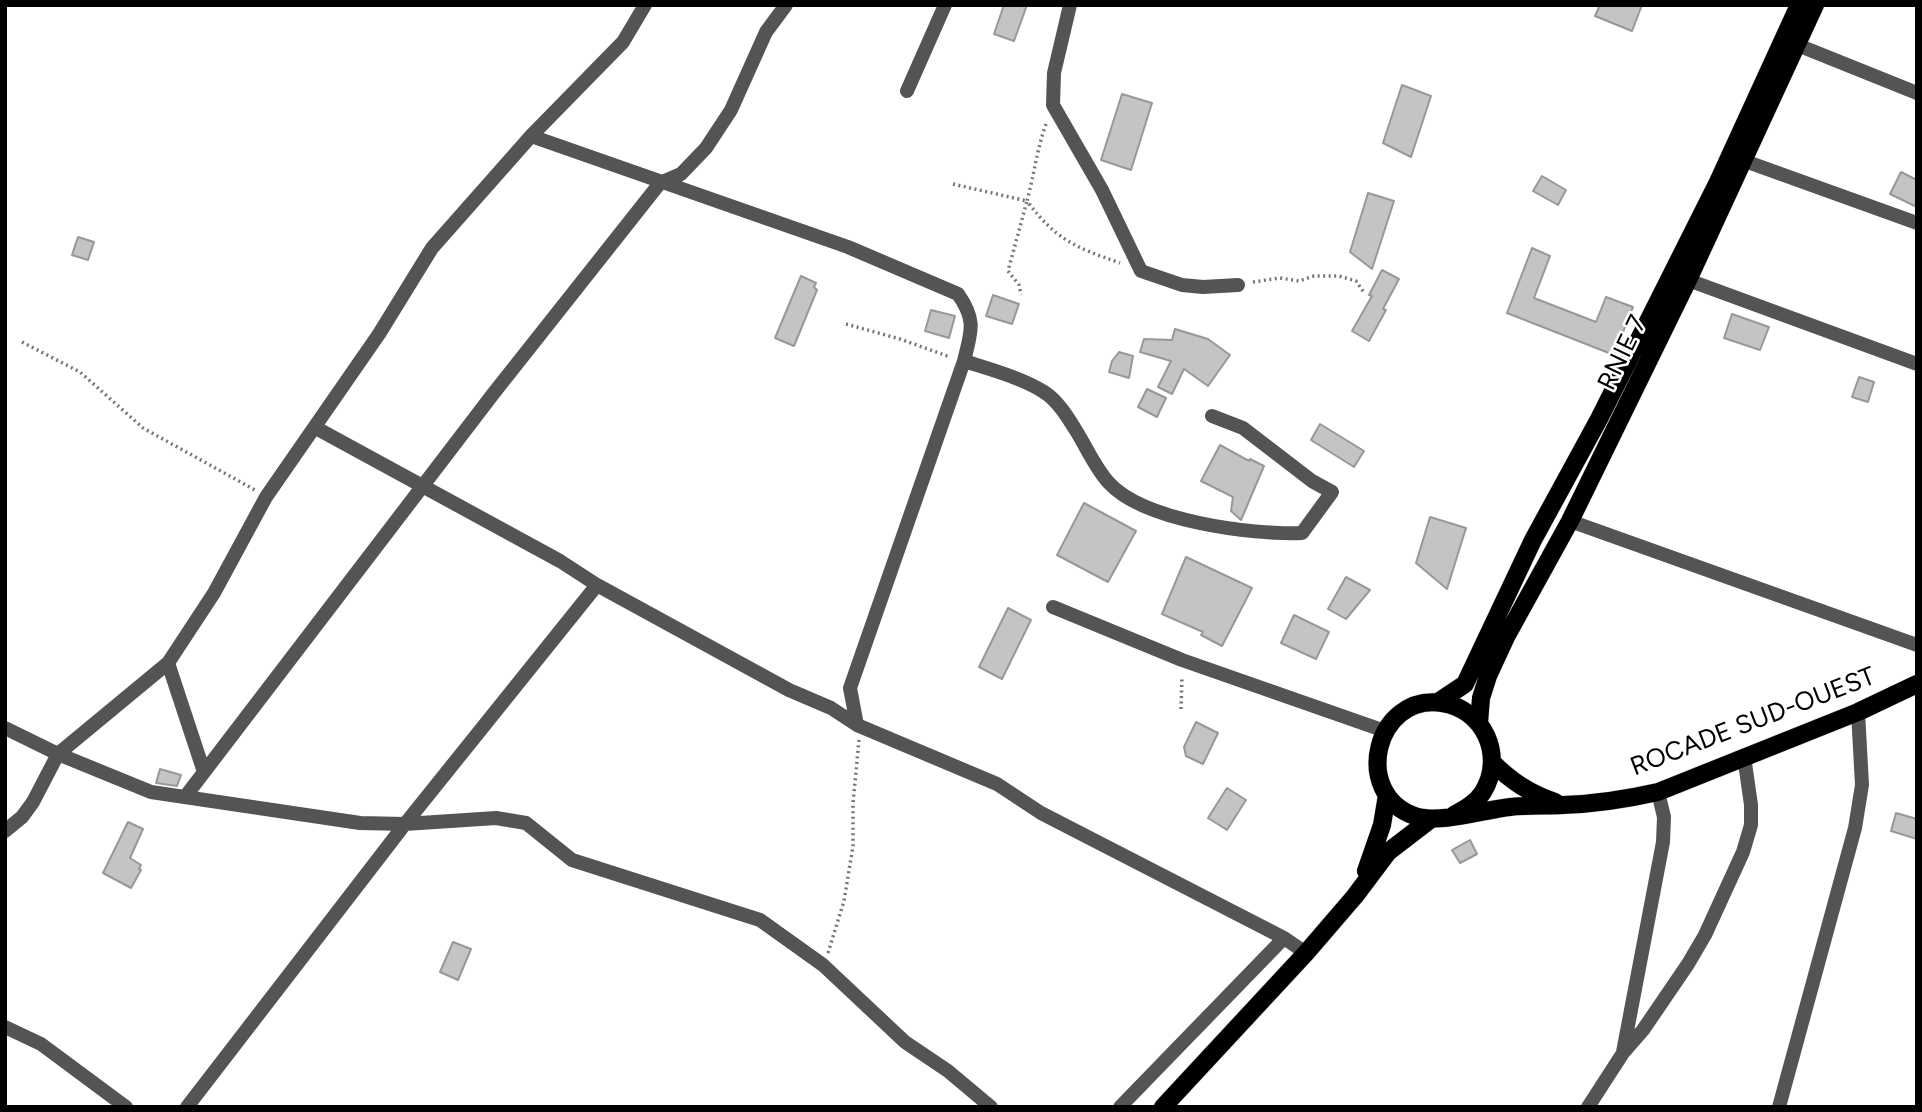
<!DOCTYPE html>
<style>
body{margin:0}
#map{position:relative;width:1922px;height:1112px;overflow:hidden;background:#fff;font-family:Figtree,sans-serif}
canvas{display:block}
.frame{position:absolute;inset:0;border:7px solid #000;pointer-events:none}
</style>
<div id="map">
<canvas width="1922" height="1112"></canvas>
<div class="frame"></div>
</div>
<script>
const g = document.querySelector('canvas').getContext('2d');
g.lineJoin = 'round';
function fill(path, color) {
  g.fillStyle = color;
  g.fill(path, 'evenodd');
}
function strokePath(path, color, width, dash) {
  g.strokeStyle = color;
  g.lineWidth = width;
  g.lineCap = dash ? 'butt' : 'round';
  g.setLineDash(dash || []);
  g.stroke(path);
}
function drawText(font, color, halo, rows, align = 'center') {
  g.font = font + ' Figtree,sans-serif';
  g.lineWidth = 5;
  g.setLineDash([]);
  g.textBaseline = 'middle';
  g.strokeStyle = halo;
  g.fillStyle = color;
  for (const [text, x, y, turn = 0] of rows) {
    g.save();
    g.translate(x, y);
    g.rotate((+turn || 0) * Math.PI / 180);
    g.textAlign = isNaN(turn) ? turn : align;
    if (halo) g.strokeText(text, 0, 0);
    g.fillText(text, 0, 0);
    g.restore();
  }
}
const building = new Path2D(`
 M1004,5H1027L1014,41L994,34Z
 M1600,5H1642L1632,31L1595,16Z
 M1402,85L1431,96L1411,157L1383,143Z
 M1122,94L1152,103L1131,170L1101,160Z
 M1901,172L1917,180V207L1890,194Z
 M1542,176L1566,190L1558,205L1533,191Z
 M1368,193L1394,201L1372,269L1350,252Z
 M78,237L94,242L88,260L72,255Z
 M1532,248L1550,256L1534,298L1596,322L1606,297L1633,307L1614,355L1507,313Z
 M1382,270L1399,279L1383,309L1386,310L1369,341L1352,331L1372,296L1369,295Z
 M801,276L816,283L814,287L817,290L794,346L775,338Z
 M993,295L1019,304L1012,324L986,316Z
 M931,310L955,316L949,338L925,331Z
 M1732,314L1769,327L1760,350L1724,338Z
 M1175,329L1208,339L1230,355L1208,386L1184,369L1172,394L1158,387L1171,361L1140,352L1144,339L1172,340Z
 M1119,352L1133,356L1129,378L1109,372L1112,361Z
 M1859,377L1874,382L1868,402L1852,397Z
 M1147,389L1166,398L1157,417L1138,407Z
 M1320,424L1364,451L1354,467L1311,440Z
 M1220,445L1249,461L1250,459L1264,466L1241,520L1231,511L1233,497L1201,481Z
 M1084,503L1136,531L1108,582L1057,555Z
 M1430,517L1466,528L1447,589L1416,563Z
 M1186,557L1252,588L1222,646L1201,635L1203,632L1162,614Z
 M1346,577L1370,590L1346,619L1328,609Z
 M1008,608L1031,620L1002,679L979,667Z
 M1294,615L1329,632L1316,659L1281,643Z
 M1196,722L1218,733L1203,764L1186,756L1184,747Z
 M160,769L181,775L177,786L156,783Z
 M1227,788L1246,800L1227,830L1208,818Z
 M1896,813L1917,819V839L1891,831Z
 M128,822L143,829L130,858L141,865L139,869L141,870L131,888L103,873Z
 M1470,840L1477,854L1460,863L1452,850Z
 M453,942L471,949L458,980L440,972Z`);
fill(building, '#c4c4c4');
strokePath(building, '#989898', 2);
const primary = new Path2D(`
 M1438,702L1465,684L1533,540L1599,419L1718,182L1799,5
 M1479,723L1481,698L1488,676L1506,637L1570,521L1688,280L1815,5
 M1492,762C1511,781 1529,793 1555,802
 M1454,815C1465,809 1476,803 1483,792C1505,756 1484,709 1442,703C1375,693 1351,794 1415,816C1441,824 1483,810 1510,807C1527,805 1545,806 1563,805C1595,804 1627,799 1658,792L1858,712L1917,684
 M1366,871L1382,825L1387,795
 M1163,1107L1306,953L1355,896L1388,852L1431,819`);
strokePath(primary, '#dbdbdb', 19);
strokePath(new Path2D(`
 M1046,124C1037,149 1034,175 1027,201C1056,240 1075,247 1120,263
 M953,184L1027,201L1008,271L1019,285L1021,295
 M1253,282L1280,278L1299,281L1314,276H1339L1356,281L1365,294
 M846,324L900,339L950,357
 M22,342L80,372L143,428L255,490
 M1181,709L1182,676
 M828,953L844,901L853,846V803L859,740`), '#767676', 3.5, [2, 3.5]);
strokePath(new Path2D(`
 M1070,5L1054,73L1053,105L1102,190L1141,271L1182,285L1203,287L1238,285
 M1795,44L1917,93
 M907,91L945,5
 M531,136L848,247L958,294C977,321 971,332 964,361L850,688L857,725
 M1742,160L1917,223
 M1688,280L1917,364
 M964,361C989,369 1022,378 1044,392C1057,400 1067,416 1075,429C1086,446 1095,468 1109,483C1144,521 1251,535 1302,533L1332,492L1312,481L1243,428L1212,416
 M316,428L560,561L597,585L789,690L831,708L857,725L997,784L1041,813L1284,938L1306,953
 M1570,521L1917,645
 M1053,607L1182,660L1385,731
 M168,663L204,772
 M5,728L58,754L151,792L360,823L405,824L496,818L526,823L572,860L760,920L823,965L905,1042L948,1071L991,1107
 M185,797L493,394L660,183L681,174L706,148L731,110L766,32L786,5
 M5,831L22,817L33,802L58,754L168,663L214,593L266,497L379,334L432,248L531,136L623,42L645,5
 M5,1027L41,1044L126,1107
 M1623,1052L1663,842L1664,817L1658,792
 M187,1107L405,824L597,585
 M1120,1107L1284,938
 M1588,1107L1623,1053L1643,1030L1688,964L1705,935L1743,852L1751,825V805L1744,756
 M1779,1107L1855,828L1862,785L1858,712`), '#545454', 14);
strokePath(primary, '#000', 18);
drawText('26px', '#000', '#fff', [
 ["RNIE 7",1623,353,-64],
 ["ROCADE SUD-OUEST",1753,722,-21]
]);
</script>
